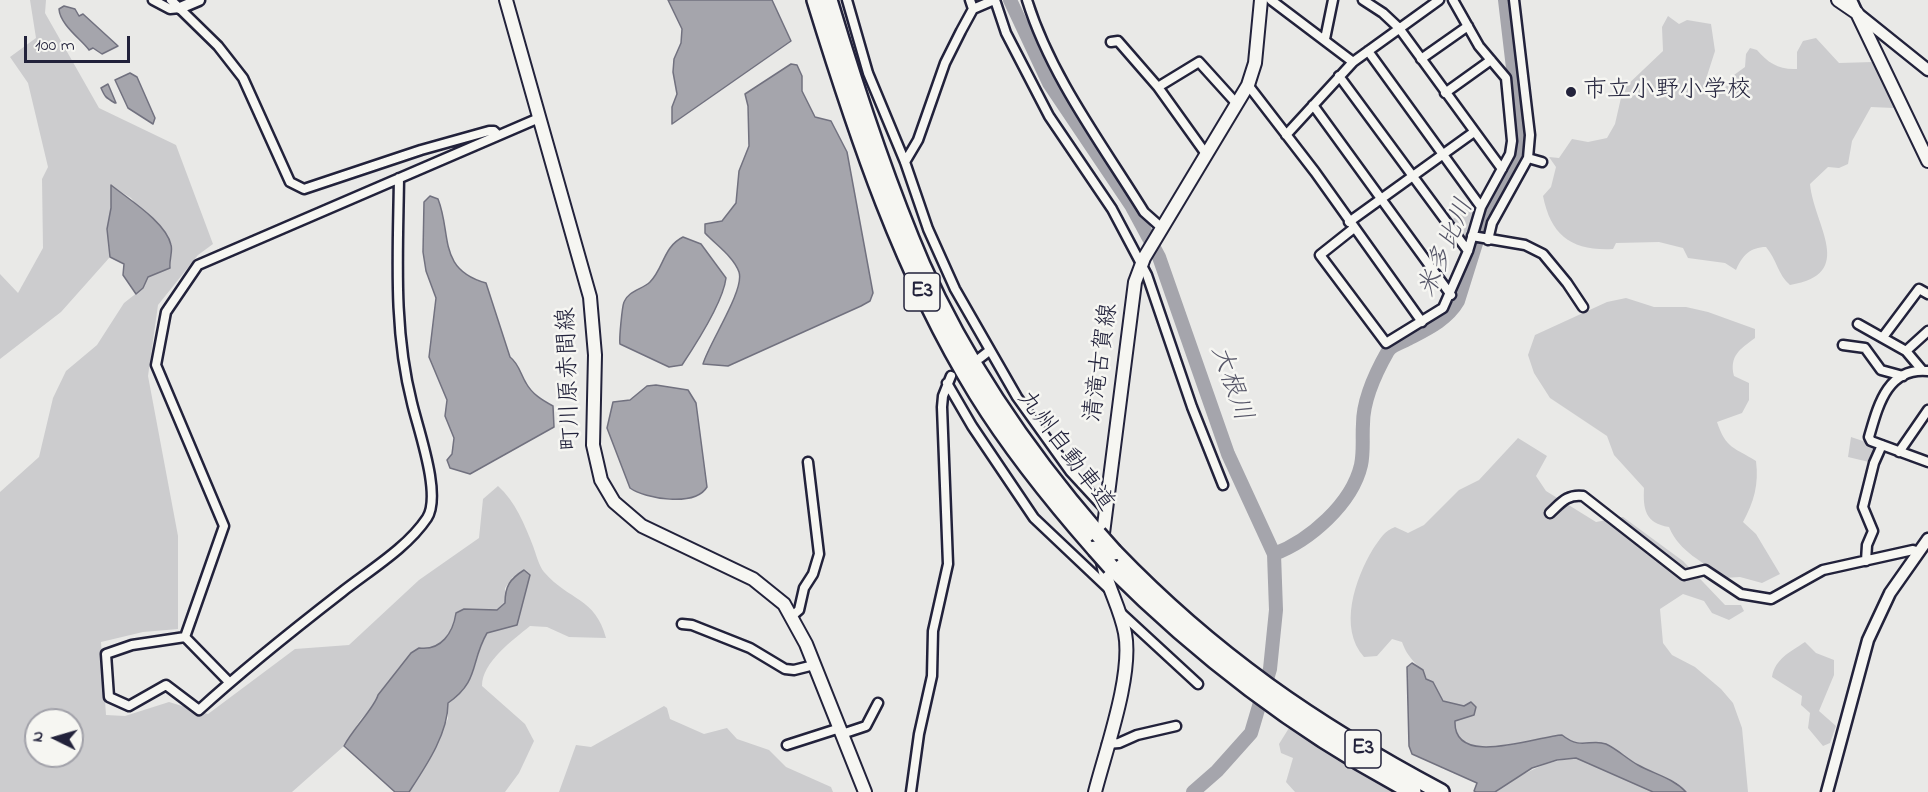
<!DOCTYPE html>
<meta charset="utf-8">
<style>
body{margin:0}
#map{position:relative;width:1928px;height:792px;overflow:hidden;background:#e9e9e7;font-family:"Indie Flower",sans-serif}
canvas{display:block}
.north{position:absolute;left:24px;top:708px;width:60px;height:60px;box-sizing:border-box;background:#f6f6f2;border:2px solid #a1a1a9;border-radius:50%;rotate:275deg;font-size:16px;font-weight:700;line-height:24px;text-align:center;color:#22223b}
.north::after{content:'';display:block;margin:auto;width:21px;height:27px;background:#22223b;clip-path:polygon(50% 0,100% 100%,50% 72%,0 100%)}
.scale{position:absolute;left:24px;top:36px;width:106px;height:27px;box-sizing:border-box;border:3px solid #22223b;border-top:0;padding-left:8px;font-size:18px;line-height:21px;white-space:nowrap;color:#22223b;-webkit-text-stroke:4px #f6f6f2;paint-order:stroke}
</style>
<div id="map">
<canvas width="1928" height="792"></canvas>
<div class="north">N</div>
<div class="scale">100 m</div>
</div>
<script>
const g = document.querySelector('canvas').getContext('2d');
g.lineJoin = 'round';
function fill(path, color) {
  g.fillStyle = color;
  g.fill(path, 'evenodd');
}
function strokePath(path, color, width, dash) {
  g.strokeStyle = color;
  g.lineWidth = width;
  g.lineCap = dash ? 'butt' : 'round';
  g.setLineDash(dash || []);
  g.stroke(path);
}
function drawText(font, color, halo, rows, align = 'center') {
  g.font = font + ' "Indie Flower","Klee One",sans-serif';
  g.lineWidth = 5;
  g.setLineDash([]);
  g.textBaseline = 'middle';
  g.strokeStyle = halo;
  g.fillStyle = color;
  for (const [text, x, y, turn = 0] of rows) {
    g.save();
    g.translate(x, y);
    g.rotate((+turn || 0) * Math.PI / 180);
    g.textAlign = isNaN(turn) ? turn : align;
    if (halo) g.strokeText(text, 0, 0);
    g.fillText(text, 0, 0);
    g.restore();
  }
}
fill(new Path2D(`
 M30,0H46L45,13L99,108L176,145L213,244L198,255L158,305L148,376L178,536V629L143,632L101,642L106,715L125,716L169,702L208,714L295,649L349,645L419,580L479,538L483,499L498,486C515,501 525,525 533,546C536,554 539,566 544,572C569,601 595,597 606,638L569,637L547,627L530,626C513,640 482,662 482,686L525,724L534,741L519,773L505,792H409L448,719V703C480,681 471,662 487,633L517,625L530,575L513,577L505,588V603L497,610L464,609L456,613C453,633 441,651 419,648L411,653L378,695L376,704L361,719L344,746L292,792H0V492L39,457L53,398L66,371L97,345L124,303L143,288L147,277L170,268L172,247L131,198L111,186V208L107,229L110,257L61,312L0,359V274L18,293L43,248L42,179L48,167L28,83L10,57L36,38ZM36,720H72V756H36Z
 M1668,16L1679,24L1687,20L1711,24L1715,51L1706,79L1711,89L1723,91L1734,75L1745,67L1746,54L1750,48L1757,50C1768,63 1779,70 1797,69V52L1803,41L1816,38L1839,63L1873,62L1894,108L1871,107L1852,141L1848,164L1839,168L1828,167L1810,184C1814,226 1857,274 1790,285C1778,275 1777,260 1766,247C1750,247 1742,256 1736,270L1725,263L1688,258L1683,248L1659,242L1616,243L1613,249C1572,251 1551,236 1543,196L1551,187L1556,167L1549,157L1559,158L1572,139L1588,142L1607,138L1615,124L1623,89L1663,51L1662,27Z
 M1475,202L1478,207L1468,245L1449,222Z
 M1626,298L1654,307H1686L1708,312L1755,329V338C1740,349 1729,356 1734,376L1749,383V400L1742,413L1717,422C1726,449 1734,447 1756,461C1759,484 1754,502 1743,522L1756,534L1780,574L1762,583L1740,577L1724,578C1703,561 1680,553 1669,527C1645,523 1643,509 1644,488L1614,455L1607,436L1550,398L1534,373L1528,355L1535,335L1607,302Z
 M1851,437L1872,444L1876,449L1869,462L1848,457Z
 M1518,438L1547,456L1536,476L1546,491L1596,522L1623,517L1683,561L1725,605H1741L1744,611L1729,620L1712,613L1704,601L1683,594L1660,609L1663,643L1672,655L1695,667L1721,689L1733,703L1742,728L1748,792H1686L1677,783L1638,765L1605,744L1572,743L1562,735C1536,736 1454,769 1455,721L1471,702L1464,706L1443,701L1433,682L1426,679C1421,665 1409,662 1402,642L1392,639L1377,656L1364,657C1338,628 1355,579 1373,549C1380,539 1384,531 1395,527L1408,533L1424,525L1459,490L1479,480Z
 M1805,642L1816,653L1834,660V675L1819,711L1836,726L1830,743L1823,746L1808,728L1810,713L1801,705L1802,696L1772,677C1775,659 1790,652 1805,642Z
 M664,706L667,708L670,719L704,734L727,728L737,739L769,750L786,767L831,787L833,792H559L576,745L591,747Z
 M1289,728L1347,765L1396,792H1295L1286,782L1293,758L1281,753L1279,744Z
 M1576,758L1653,792H1495C1522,774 1543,761 1576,758Z`), '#ccccce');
const water = new Path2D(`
 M668,0H772L791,41L672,124V107L677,94L673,72L674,59L681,43L682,29Z
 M64,6L75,9L79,16L83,14L118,46L102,54L93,48L89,50C82,40 60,25 59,9Z
 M791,64L797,65L802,76V91L815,117L831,121L847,152L873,293L870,301L861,306L728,366L703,364C709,343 745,290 739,272C734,257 715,244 705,233V224L722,221L736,203L739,171L749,146L748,106L745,94Z
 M130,73L137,77L155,118L153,124L128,108L115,80Z
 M108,84L116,103H115C105,97 105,97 101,88Z
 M111,185C128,199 166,222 171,245C173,251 169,260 170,268L148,277L143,288L136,294L123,275L124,264L110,257L107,229L111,208Z
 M430,196L438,199C452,234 437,269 486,283L510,357C519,364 520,373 526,383C532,394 542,400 553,406L554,427L470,474L450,468L447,460L452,454L454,438L445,416L447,400L429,357L436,298L426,271L423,252L424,202Z
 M683,237L701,244L726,278C723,303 696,344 682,365L669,367L620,344C619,340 622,307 624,302C628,291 643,289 650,282C664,268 663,247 683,237Z
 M656,385L688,390L696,403L707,487C695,507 645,499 630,488L607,428L613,402L630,400L647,386Z
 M524,570L530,575L517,625L487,633C470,662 480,681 448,703C448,734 426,766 409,792H395L344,746C352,730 375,707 378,695L411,653L419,648C441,651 453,633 456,613L464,609L497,610L505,603C505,586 510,579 524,570Z
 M1412,663L1423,670L1426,679L1433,682L1443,701L1464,706L1471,702L1476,707L1474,715L1455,721C1453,769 1537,736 1562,735C1582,751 1590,738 1606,744C1617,749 1627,759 1638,765C1654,774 1673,778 1686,792H1653L1576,758L1557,760L1532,768L1495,792H1476L1474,791L1477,783L1412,754L1409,746L1407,667Z`);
fill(water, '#a5a5ac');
strokePath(water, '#71717f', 1.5);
strokePath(new Path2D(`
 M1010,0L1049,83L1131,205L1159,257L1228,454L1274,554L1276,610L1270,669L1251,733L1217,771L1193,792
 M1274,554C1309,541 1352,504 1361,465C1364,451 1362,438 1363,424C1363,399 1376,372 1388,351C1392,345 1401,343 1408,339C1427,329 1447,320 1458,301L1483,221L1512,170L1521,136L1505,0`), '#a5a5ac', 14);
const minor = new Path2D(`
 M153,0L170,9L180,8
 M171,0L218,46L243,78L290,182L304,189L421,150L489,131H494L498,135
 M847,0L868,73L905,162L928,229L955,289L1017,397L1070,471L1106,510
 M970,0L973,9
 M995,0L1006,33L1049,116L1112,209L1147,275L1192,407L1223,485
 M1027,0C1051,77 1102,144 1144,212L1162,228
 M1271,0L1353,62
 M1363,0L1383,13L1399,28L1502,169
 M1325,39L1333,0
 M1111,42L1118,41L1158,87L1206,154
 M1368,51L1481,207
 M1421,59L1468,26
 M1339,76L1468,251
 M1248,85L1315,172L1422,322
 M1158,87L1199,62L1237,104
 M1445,93L1491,60
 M1313,105L1451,295
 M1286,135L1353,62L1439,0
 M1528,158L1542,162
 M905,162L918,140L945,63L961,31L973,9L994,0
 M1349,222L1474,132
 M1354,228L1320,255L1386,343L1443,308L1468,251L1481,207L1510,154L1512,141L1506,78L1479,46L1453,0
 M1472,236L1525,245L1543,254L1567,283L1583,307
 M1488,240L1492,223L1528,158L1530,135L1514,0
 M1858,324L1906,351L1922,370
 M1883,337L1919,289L1928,294
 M1843,345L1865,348L1881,370L1903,376
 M1906,351L1928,331
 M980,358L989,351
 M1928,371C1887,367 1878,406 1869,437L1871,441L1928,462
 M947,383L972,426L1034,518L1109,589
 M1899,452L1928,410
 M1550,513C1561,503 1567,494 1583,496L1684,575L1705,570L1741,594L1771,599L1823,570L1913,550L1919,552
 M1866,561L1867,545L1873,531L1863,507L1874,463L1882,445
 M1121,613L1198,684
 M792,616L799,610L804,588L813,574L819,554L808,462
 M682,624L692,625L750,648L785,669L794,670L814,665
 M185,637L132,645L106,654L109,697L129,706L166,685L199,710C245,668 293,630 342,592C370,570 407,548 427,518C442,495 418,429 412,403C393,329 398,254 399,178
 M229,682L185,637L224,526L156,365L166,312L198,265L539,118
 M842,734L866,726L878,703
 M1107,744L1119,743L1137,735L1176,726
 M787,745L840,728
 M911,792L919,734L932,676L933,631L948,564L942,407L943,396L951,376`);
const tertiary = new Path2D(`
 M1851,0L1857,13L1928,70
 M180,8L199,0
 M1827,792L1868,640L1890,593L1928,539`);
const secondary = new Path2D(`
 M506,0L590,297L595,355L593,445L601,480L614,502L642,526L753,579L784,604L806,644L865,792
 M1838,0L1857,13L1928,161
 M1095,792C1106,749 1133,675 1125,633C1119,602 1103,582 1101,549L1135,282L1144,258L1248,85L1255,63L1261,0`);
const motorway = new Path2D(`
 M815,0C857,136 902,272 977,394C1011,449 1052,500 1095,549
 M829,0C856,90 885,179 922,265C966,364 1028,453 1098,534
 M1114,552C1213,655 1315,725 1441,792
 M1111,567C1201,657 1300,733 1413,792`);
strokePath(minor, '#22223b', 13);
strokePath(tertiary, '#22223b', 15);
strokePath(secondary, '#22223b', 16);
strokePath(motorway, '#22223b', 20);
strokePath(minor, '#f6f6f2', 8);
strokePath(tertiary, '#f6f6f2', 10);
strokePath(secondary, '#f6f6f2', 12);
strokePath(motorway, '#f6f6f2', 15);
const motorwayBridge = new Path2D(`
 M1098,534L1114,552
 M1095,549L1111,567`);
strokePath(motorwayBridge, '#22223b', 20, []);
strokePath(motorwayBridge, '#f6f6f2', 15);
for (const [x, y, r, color] of [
 [1571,92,6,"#22223b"]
]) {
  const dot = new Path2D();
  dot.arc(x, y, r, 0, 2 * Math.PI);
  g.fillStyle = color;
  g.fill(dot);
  strokePath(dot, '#f6f6f2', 2);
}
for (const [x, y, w] of [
 [922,292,36],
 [1363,749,36]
]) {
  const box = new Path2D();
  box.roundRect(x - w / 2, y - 19, w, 38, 4.5);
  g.fillStyle = '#f6f6f2';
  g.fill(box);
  strokePath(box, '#22223b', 1.5);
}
drawText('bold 22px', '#22223b', null, [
 ["E3",922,292],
 ["E3",1363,749]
]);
drawText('24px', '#22223b', '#f6f6f2', [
 ["市立小野小学校",1583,92]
], 'left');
drawText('24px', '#22223b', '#f6f6f2', [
 ["清滝古賀線",1103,363,-82],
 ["町川原赤間線",571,379,-92],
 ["九州自動車道",1064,452,53]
]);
drawText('italic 26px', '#565668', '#f6f6f2', [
 ["米多比川",1448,249,-67],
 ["大根川",1229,384,71]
]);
</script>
